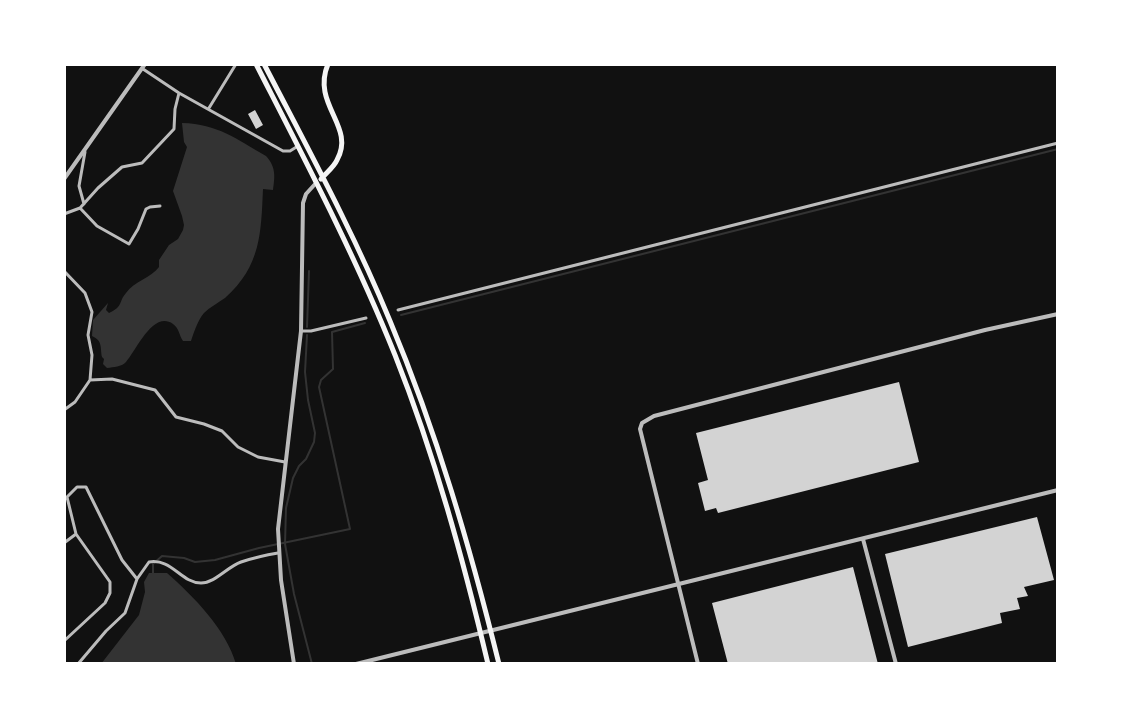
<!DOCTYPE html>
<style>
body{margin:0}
#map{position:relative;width:1122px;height:728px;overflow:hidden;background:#111;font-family:"Nunito Sans",sans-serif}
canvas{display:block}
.frame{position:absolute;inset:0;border:66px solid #fff;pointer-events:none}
</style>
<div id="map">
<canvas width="1122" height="728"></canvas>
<div class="frame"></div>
</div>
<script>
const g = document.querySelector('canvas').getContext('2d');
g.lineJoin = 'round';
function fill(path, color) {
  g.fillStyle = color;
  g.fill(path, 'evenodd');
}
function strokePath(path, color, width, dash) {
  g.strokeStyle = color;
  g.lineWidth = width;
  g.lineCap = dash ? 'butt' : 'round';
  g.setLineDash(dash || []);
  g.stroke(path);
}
fill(new Path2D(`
 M182,123C218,124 236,139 266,156C276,167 275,176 273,190L263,189C261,233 261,266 225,298C218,303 210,307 204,313C198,320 194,332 191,341H183C179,335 179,328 173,324C153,310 136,351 126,362C121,367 114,367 107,368L103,364L104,359L102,357C100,347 103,341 92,336L93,320L108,303L106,310L109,313C124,306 118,302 126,293C134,281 151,278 159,267V260L169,245L178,239L183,230L184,225L182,216L173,191L187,147L184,142Z
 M149,573H167C194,597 226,629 236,664H101L139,615L145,592L144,582Z`), '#333');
strokePath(new Path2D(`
 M401,315L1058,149
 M307,327L309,271
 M307,335L305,372L308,400L315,433L314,442L306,459L299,466L293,478L286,508L285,544L294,594L312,664
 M153,573V564L162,556L184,558L195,562L215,560L259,548L350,529L319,387L321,380L333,369L332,332L365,323`), '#333', 2);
fill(new Path2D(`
 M255,110L263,125L256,129L248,114Z
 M899,382L919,462L718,513L716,508L705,511L698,483L708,480L696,433Z
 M1037,517L1054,580L1024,587L1028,596L1017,598L1020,609L1000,613L1002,623L908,647L885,554Z
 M853,567L878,664H728L712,603Z`), '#d3d3d3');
strokePath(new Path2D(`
 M143,69L179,93L283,151H290L298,146
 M209,108L236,64
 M84,204L79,186L85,152
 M80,208L97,226L129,244L138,229L146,209L150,207L160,206
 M64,214L80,208L98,188L122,167L142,163L174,129L175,109L179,93
 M64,271L85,293L92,312L88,335L92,355L90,380L75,402L64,410
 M398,310L1058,143
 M301,331H311L366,318
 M90,380L112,379L155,390L176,417L204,424L222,431L238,447L258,457L285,462
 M64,500L77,487H86L122,560L137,579
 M64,543L76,534
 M64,641L105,603L110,593V582L76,534L67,497
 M78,664L106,631L125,613L137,579L149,562C172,558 181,583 201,583C215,583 227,567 241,562C253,558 266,555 278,553`), '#bcbcbc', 3);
strokePath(new Path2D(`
 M64,179L145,64
 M863,539L896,664
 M294,664L281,580L278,529L301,331L303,203L306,194L316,183
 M356,664L1058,490
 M698,664L640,429L642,423L654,416L985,330L1058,314`), '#bcbcbc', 4);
strokePath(new Path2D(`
 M256,64C305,160 355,255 395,355C435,456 463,559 488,664
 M264,64C308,149 354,233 390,321C437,433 470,547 499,664
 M321,179C326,173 334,167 337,160C356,126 311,105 328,64`), '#f5f5f5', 5);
</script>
